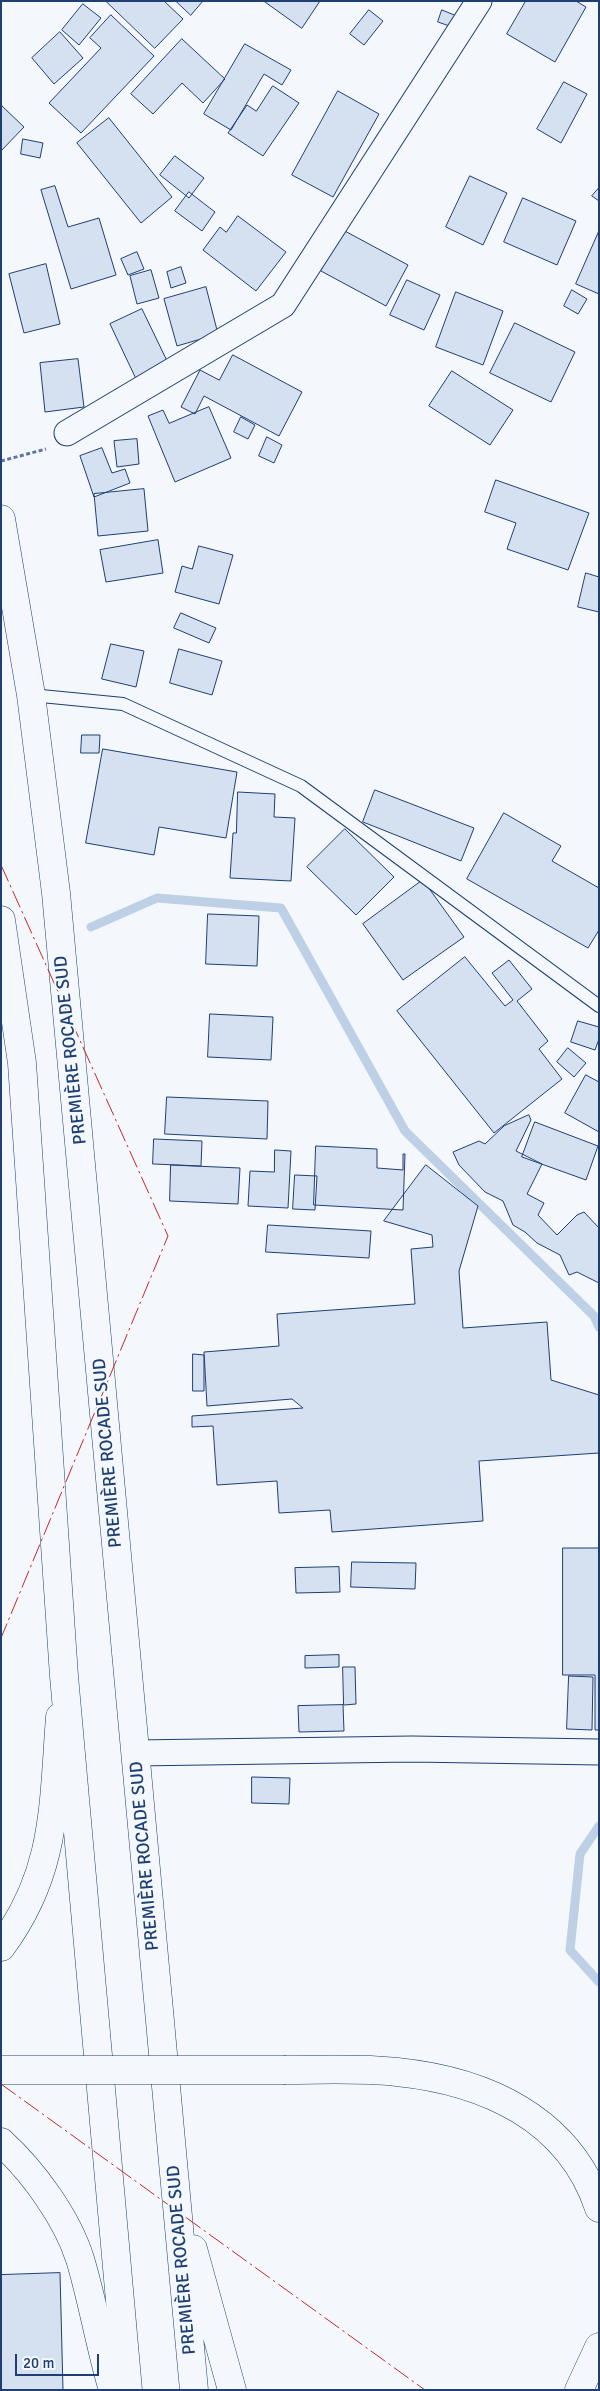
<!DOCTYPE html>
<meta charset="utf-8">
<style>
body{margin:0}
#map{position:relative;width:600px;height:2391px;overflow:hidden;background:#f4f7fb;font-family:Signika,sans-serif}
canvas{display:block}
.frame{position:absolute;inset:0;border:2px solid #1d3f73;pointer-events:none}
.scale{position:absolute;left:15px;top:2354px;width:84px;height:22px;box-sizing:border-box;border:2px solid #1d3f73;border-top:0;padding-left:6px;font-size:15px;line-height:18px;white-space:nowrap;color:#1d3f73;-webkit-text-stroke:4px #f4f7fb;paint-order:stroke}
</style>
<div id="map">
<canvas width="600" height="2391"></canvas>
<div class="frame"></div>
<div class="scale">20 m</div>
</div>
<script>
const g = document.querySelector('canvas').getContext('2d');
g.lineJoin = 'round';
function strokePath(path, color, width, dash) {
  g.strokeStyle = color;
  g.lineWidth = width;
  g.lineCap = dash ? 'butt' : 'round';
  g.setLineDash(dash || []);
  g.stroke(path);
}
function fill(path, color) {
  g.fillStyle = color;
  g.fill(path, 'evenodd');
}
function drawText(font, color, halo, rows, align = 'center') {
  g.font = font + ' Signika,sans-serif';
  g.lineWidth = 4;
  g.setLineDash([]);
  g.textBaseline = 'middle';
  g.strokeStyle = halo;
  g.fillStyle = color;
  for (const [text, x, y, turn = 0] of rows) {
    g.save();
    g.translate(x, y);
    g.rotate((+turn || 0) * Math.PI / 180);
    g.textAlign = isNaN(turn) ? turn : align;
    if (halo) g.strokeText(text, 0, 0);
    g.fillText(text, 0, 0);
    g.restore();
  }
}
strokePath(new Path2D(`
 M91,927L157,898L281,908L405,1131L594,1316L599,1327
 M599,1826L580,1854L570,1950L599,1982`), '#bed0e5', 9);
const building = new Path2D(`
 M106,1H164L183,19L155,48Z
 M176,1H203L191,15Z
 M264,1H320L302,28Z
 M526,1H576L586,7L555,62L507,34Z
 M83,4L101,18L79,45L62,30Z
 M369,10L383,21L364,45L350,34Z
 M442,10L459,17L455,28L438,22Z
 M111,15L154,56L81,133L49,103L101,48L90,38Z
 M60,32L83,58L54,84L32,58Z
 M182,39L225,79L203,103L182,83L153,114L131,94Z
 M245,44L291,70L282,85L264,74L231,130L204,114Z
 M564,82L587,94L561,143L537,129Z
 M273,86L299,103L263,156L228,133L247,105L256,111Z
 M338,91L379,114L333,197L292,175Z
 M2,106L24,127L1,151V107Z
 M109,118L172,197L141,223L77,143Z
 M23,139L43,143L40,158L21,154Z
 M175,156L204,178L189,198L160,175Z
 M470,176L507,193L483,245L446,227Z
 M55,186L68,227L99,218L116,275L71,289L41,190Z
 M599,188V201L592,196Z
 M189,192L215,212L202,231L175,211Z
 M523,198L576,221L557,265L504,242Z
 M238,216L286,252L256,291L203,250L220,227L226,232Z
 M343,230L408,265L386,306L321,271Z
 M599,231V294L576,284Z
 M137,252L144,269L128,275L121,259Z
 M46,264L60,324L24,333L9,274Z
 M181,267L186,283L171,288L167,272Z
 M151,270L159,298L137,304L130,276Z
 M407,280L440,295L424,330L390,315Z
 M206,287L218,334L177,346L164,299Z
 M572,290L587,299L578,314L564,306Z
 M456,292L503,311L483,365L436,347Z
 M142,309L169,365L137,381L110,324Z
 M515,323L575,352L551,402L490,373Z
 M233,355L302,392L279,436L204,396L195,414L181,407L200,370L219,380Z
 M78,359L84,407L45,412L40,363Z
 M452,371L513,410L490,445L429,406Z
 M209,407L231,458L175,482L148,416L163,410L169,423Z
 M241,417L255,425L248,439L234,432Z
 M267,437L282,445L274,463L259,456Z
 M137,439L139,464L117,467L114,441Z
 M102,448L112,473L125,469L130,483L94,497L80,456Z
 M496,480L589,513L568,570L507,549L516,523L485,512Z
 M144,489L148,531L98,536L94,494Z
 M158,540L163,573L106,582L100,550Z
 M199,546L233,555L219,604L175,592L182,566L192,569Z
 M586,573L599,577V612L578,607Z
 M181,613L216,628L209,643L174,628Z
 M111,644L144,651L136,687L102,679Z
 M179,649L222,661L212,695L170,683Z
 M82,735H100L99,753H81Z
 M103,749L237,772L226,838L159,827L154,855L86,843Z
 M375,790L474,828L461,861L363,822Z
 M238,792L275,794L274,817L295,818L291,881L230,878L233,833H236Z
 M504,813L561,846L552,861L599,888V930L588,948L467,879Z
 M345,829L394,877L356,915L307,867Z
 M423,880L464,937L403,980L363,924Z
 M208,914L259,916L257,966L206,964Z
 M465,957L505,1006L513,1000L492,973L509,960L532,989L517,1001L548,1041L539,1049L562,1079L494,1133L397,1011Z
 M210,1014L273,1017L271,1060L208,1057Z
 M578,1021L599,1027V1039L595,1050L571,1042Z
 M568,1048L586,1063L574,1077L557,1062Z
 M586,1075L599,1082V1132L565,1113Z
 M167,1097L268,1101L267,1139L165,1134Z
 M529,1115L531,1120L516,1151L542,1164L527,1194L544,1203L538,1215L557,1235L577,1215L584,1212L599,1228V1283L577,1272L569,1275L560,1255L537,1243L525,1232L513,1225L503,1201L485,1192L459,1165L453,1152L479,1141L485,1144L504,1126Z
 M535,1122L598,1146L586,1180L522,1157Z
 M154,1139L202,1141L201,1166L153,1164Z
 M316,1146L377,1149V1168L403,1170V1154H405L403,1210L314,1205Z
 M275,1150L291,1151L288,1208L248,1206L250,1171L274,1172Z
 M171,1165L240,1168L238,1204L170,1201Z
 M426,1165L478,1206L459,1271L463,1328L547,1322L551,1380L599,1395V1453L479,1461L483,1521L332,1532L330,1510L279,1513L277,1481L217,1485L213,1426L192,1427V1416L303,1408L292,1399L207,1406L204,1352L279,1346L277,1314L415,1304L411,1249L433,1247L432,1235L384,1221Z
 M295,1175L317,1176L315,1210L293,1209Z
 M268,1225L371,1231L369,1258L266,1252Z
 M193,1354L204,1355V1391H193Z
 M563,1548H599V1730H595V1675H563Z
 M352,1562L416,1563L415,1589L351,1587Z
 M339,1567L340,1592L296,1593L295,1568Z
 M339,1655V1667L305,1668V1656Z
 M343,1667H355L356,1704L344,1705Z
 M569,1676L593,1677L592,1730L567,1729Z
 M343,1705L344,1731L299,1732L298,1706Z
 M252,1777L290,1778L289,1804L252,1803Z
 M60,2273L63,2390H1V2275Z`);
fill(building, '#d5e0f0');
strokePath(building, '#1d3f73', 1);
const service = new Path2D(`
 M31,695L123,704L301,786L599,1006`);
const minor = new Path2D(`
 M67,433L283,305L479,1
 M135,1753L412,1749L599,1752`);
const trunk = new Path2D(`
 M1,1947C57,1872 53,1805 60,1717
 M1,2142C33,2171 67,2218 80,2259C93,2302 100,2347 113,2390`);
const motorway = new Path2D(`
 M1,519L31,695L56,893L194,2390
 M1,920L22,1063L64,1676L128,2390
 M286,2070C323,2070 360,2068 397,2072C485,2081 569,2118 599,2208
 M193,2249L232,2390
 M579,2390L599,2347`);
strokePath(service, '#1d3f73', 14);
strokePath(minor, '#1d3f73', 27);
strokePath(trunk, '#1d3f73', 29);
strokePath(motorway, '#1d3f73', 29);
strokePath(new Path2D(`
 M1,461L46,449`), '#5e769c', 3, [4, 2.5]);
strokePath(service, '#f4f7fb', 12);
strokePath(minor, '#f4f7fb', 25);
strokePath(trunk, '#f4f7fb', 28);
strokePath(motorway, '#f4f7fb', 28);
const motorwayBridge = new Path2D(`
 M1,2070H286`);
strokePath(motorwayBridge, '#1d3f73', 29, []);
strokePath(motorwayBridge, '#f4f7fb', 28);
strokePath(new Path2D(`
 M1,865L168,1236L1,1638
 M1,2084L425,2390`), '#c62828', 1, [18, 4, 2.5, 4]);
drawText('18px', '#1d3f73', '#f4f7fb', [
 ["PREMIÈRE ROCADE SUD",71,1050,-96],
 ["PREMIÈRE ROCADE SUD",108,1453,-95],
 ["PREMIÈRE ROCADE SUD",145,1856,-95],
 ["PREMIÈRE ROCADE SUD",182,2260,-95]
]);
</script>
